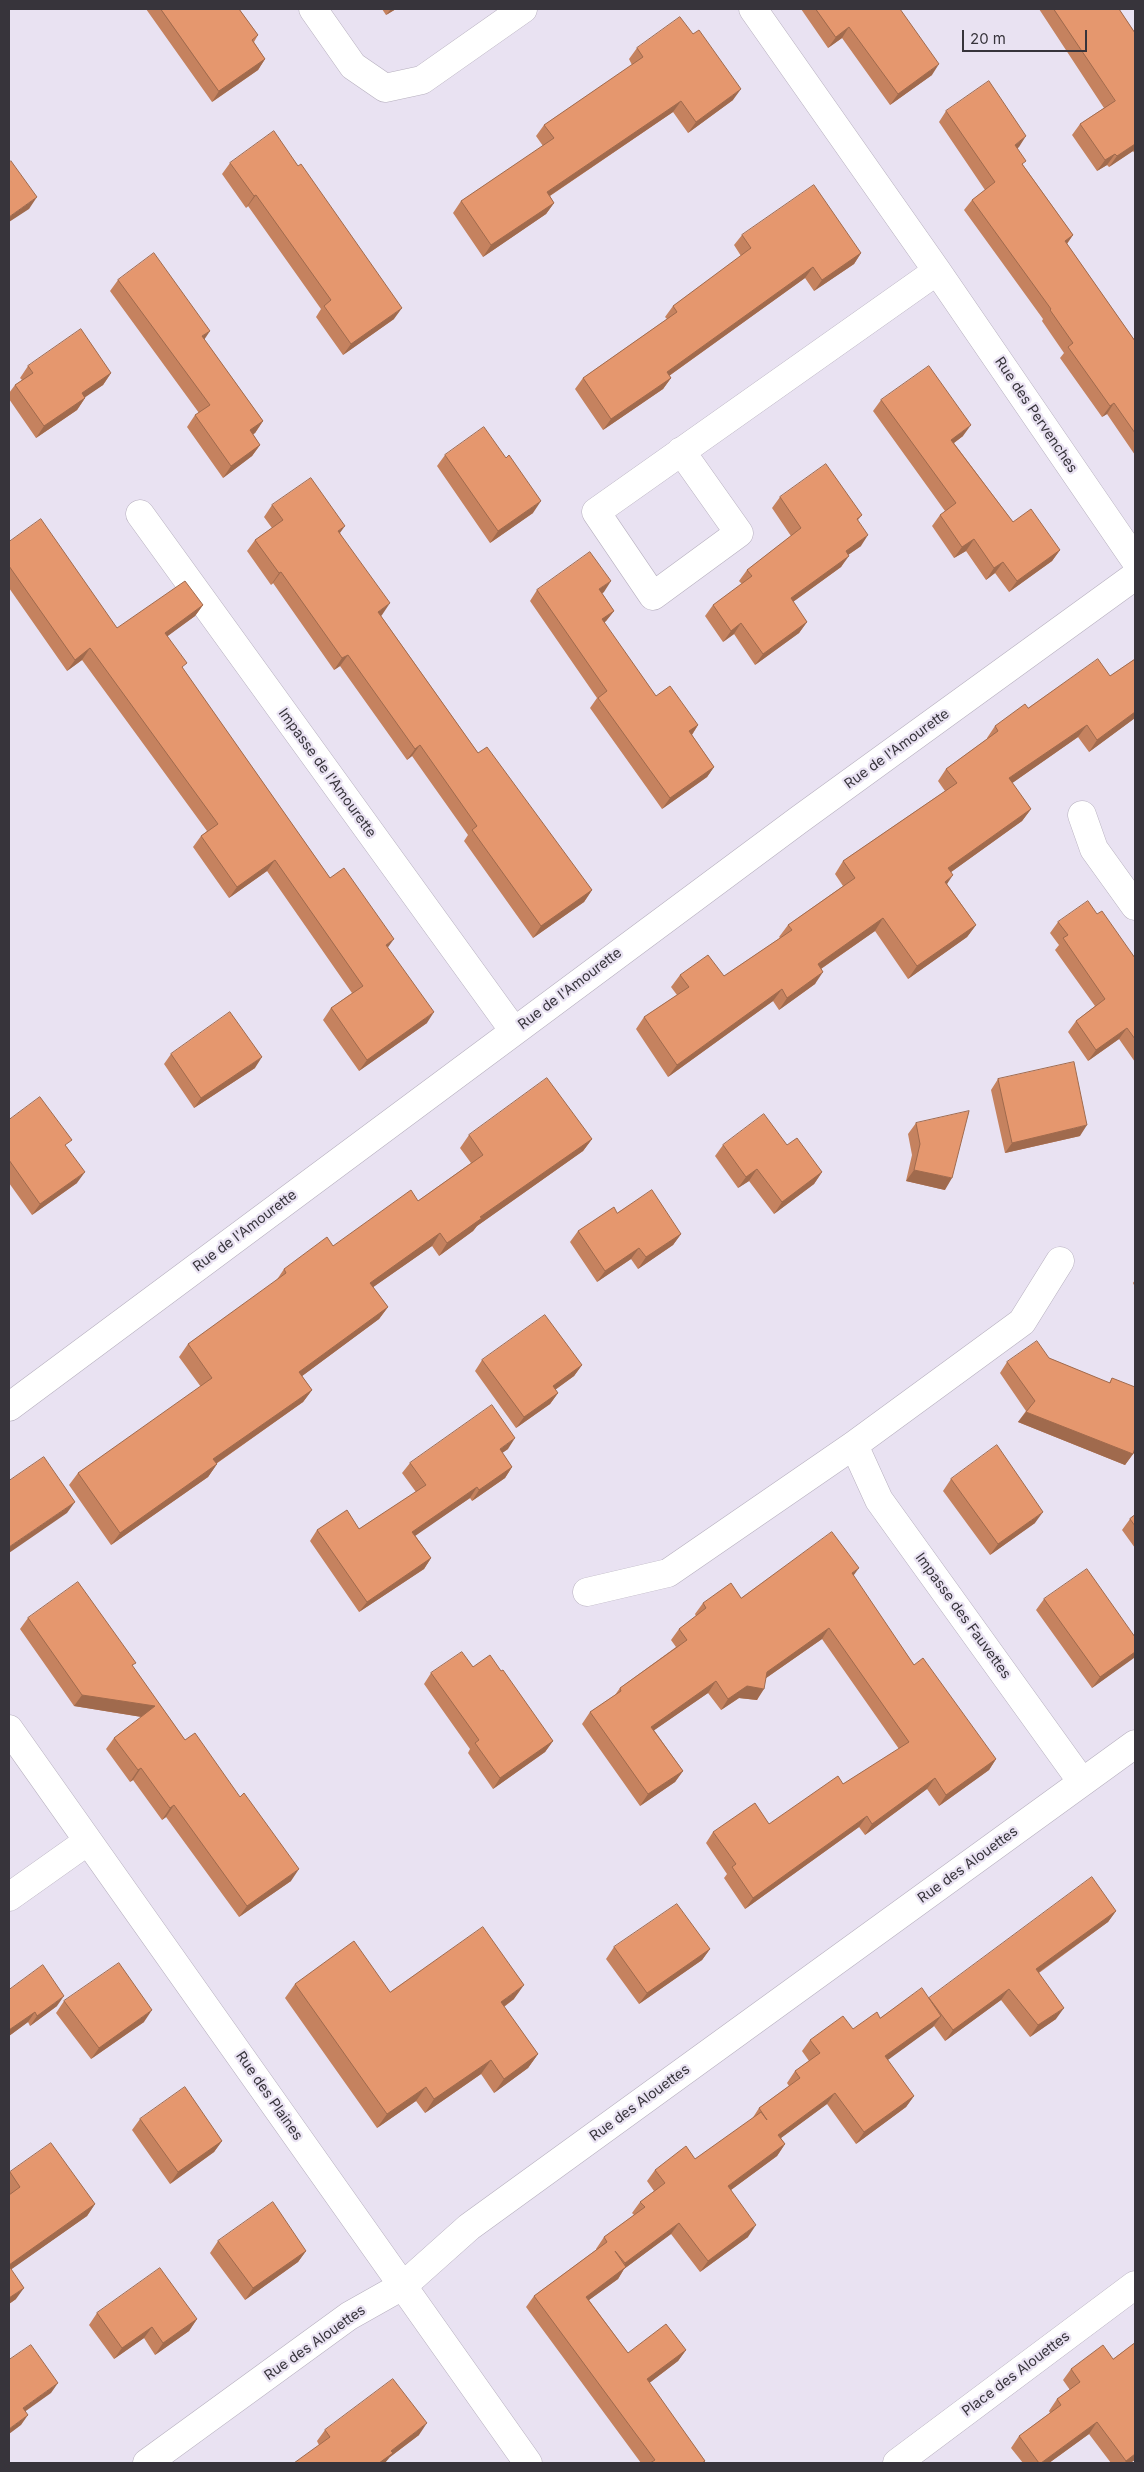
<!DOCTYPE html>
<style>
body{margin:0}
#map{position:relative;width:1144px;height:2472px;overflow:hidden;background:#e9e2f2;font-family:Inter,sans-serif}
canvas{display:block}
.frame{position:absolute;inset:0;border:10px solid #37343b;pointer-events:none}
.scale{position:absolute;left:962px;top:30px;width:125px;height:22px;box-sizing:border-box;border:2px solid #37343b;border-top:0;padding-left:6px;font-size:15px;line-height:18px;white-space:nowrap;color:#37343b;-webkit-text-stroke:4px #e9e2f2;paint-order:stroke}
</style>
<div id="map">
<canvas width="1144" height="2472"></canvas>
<div class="frame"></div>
<div class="scale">20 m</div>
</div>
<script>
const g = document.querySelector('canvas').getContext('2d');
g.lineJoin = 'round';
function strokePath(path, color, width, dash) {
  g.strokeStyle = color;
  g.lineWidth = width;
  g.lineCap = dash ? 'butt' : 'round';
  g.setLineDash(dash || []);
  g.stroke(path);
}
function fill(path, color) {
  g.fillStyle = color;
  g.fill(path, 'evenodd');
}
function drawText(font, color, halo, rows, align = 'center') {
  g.font = font + ' Inter,sans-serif';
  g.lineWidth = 4.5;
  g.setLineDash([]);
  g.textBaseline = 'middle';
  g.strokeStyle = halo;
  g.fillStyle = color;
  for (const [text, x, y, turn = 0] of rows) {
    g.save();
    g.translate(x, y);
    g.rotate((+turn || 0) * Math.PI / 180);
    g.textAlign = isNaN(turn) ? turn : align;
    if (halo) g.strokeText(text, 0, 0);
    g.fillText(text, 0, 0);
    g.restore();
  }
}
const minor = new Path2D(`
 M313,9L353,66L385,88L422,80L523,9
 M753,9L937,271L1135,560
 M681,451L739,533L653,596L596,512L937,271
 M140,514L514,1031
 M1082,815L1094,849L1135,906
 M9,1407L800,819L1135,576
 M854,1445L879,1500L1082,1782
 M587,1592L668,1573L854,1445L1022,1322L1060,1261
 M9,1729L528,2463
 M9,1897L88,1841
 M147,2463L349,2316L404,2285L469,2227L1135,1744
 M897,2463L1135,2285`);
strokePath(minor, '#b6afbe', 29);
strokePath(minor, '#fff', 28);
fill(new Path2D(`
 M146,9H239L258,35L254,42L265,59L258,70L212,102Z
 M382,9H396L386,15Z
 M801,9H900L932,75L890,105L842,38L828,48Z
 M1039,9H1119L1135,33V154L1133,151L1109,167L1107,165L1097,171L1072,135L1080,124L1104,108Z
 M637,48L733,100L688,133L673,112L550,196L554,203L546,214L483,257L453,213L461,201L543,146L536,136L544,125L632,65L629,59Z
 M946,111L1019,147L1017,148L1023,165L1073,235L1067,244L1135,341V455L1107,414L1102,417L1060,358L1064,353L1042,321L1043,319L964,210L972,200L985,190L939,122Z
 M230,163L394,319L343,355L316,317L321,309L248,206L246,208L222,174Z
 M742,235L861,253L854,264L814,291L805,278L669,376L671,378L663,389L603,430L575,389L583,378L667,319L665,317L673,306L741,256L734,245Z
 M118,280L204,339L263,421L255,433L253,434L260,445L252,456L223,478L187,427L195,415L199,413L110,291Z
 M28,366L111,373L103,385L84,397L85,398L77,410L36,438L9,399V393L15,385L22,380L20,378Z
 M881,400L963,436L954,443L1013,522L1060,550L1052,561L1009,592L995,573L986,580L966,551L954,558L932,526L940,515L945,511L873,411Z
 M445,455L533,513L490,543L437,466Z
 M780,497L862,515L858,520L861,546L848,555L841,567L793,602L807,622L799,633L755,665L734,634L723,642L705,616L713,605L742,584L739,581L747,570L791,536L772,508Z
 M272,505L340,533L382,615L381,616L478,753L592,890L584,902L533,938L464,841L468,835L412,756L407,760L340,666L334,670L273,583L271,585L247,551L255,540L272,528L264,517Z
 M9,542L117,628L203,605L195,616L167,636L183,669L330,878L388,948L427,1023L359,1071L323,1020L331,1008L352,993L267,871L229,898L193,847L201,836L207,831L82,660L67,671L9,588Z
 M537,590L604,592L602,593L614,611L606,621L604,623L656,696L698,725L692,735L714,767L707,777L662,809L590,708L597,698L530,601Z
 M1135,659V718L1089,752L1078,737L1012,783L1031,809L1022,821L951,872L947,884L976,925L967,937L908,979L875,931L821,969L815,984L779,1010L773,1001L668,1077L636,1029L644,1017L677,995L671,987L680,975L724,976L780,938L779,937L788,925L843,886L835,874L843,861L945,791L938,781L946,769L987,739V738L995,726L1028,708L1110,676Z
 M1097,914L1135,958V1062L1119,1039L1088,1061L1068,1032L1076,1021L1095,1006L1055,950L1059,945L1050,933L1058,922Z
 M171,1054L255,1068L194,1108L164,1064Z
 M998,1079L1080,1136L1005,1153L991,1090Z
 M9,1120L67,1147L77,1183L32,1215L9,1183Z
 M916,1123L945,1190L906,1181L912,1155L908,1134Z
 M469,1135L592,1139L583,1151L477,1226L473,1231L439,1256L432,1246L373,1287L388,1307L379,1319L302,1376L312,1390L303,1402L216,1464H217L208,1477L111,1545L69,1485L78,1473L201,1387L179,1357L188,1344L276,1281L284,1269L333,1246L418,1201L471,1163L460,1148Z
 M723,1145H787L822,1172L814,1184L774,1214L749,1181L738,1188L715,1156Z
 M617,1213L681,1234L673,1245L638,1269L631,1259L597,1282L570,1242L578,1231Z
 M1135,1280V1287L1133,1283Z
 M1049,1358L1109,1383L1112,1378L1133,1454L1125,1465L1018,1422L1026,1411L1000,1373L1007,1362Z
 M482,1360L582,1365L574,1376L555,1390L558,1393L550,1404L516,1428L475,1371Z
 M508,1449L502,1453L512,1467L505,1478L472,1501L470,1498L415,1535L431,1558L424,1569L359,1612L310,1541L317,1530L359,1529L416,1492L402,1473L410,1463Z
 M951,1479L1035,1523L990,1555L943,1491Z
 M1135,1515V1548L1122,1530L1130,1519Z
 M853,1576L914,1665L996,1759L989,1770L939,1806L927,1789L865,1835L859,1827L745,1909L724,1878L727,1874L706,1843L713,1832L769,1824L843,1784L899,1749L822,1639L766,1678L757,1700L739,1698L721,1710L708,1693L654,1730L683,1771L675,1782L640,1806L582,1724L590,1712L615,1695L620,1688L676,1647L671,1640L679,1629L696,1616L695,1614L703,1603L741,1598Z
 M1044,1599L1135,1637V1656L1092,1688L1036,1610Z
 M28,1618L133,1667L185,1740L291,1881L239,1917L166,1817L162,1820L133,1780L130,1782L106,1749L114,1738L142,1717L74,1706L20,1629Z
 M473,1667L553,1741L545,1752L493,1789L468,1753L470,1749L424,1684L431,1673Z
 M1116,1911L1108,1922L1039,1973L1056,2019L1030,2037L1001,2000L945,2041L934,2026L887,2060L914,2096L906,2107L856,2144L827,2104L781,2138L785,2144L777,2156L731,2190L748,2237L700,2272L671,2234L624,2269L618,2279L589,2300L628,2353L686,2350L678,2361L649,2383L705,2461L703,2463H641L526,2307L534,2296L596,2250V2249L604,2237L634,2215L632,2213L640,2202L654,2191L647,2181L655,2170L695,2159L752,2119L759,2108L789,2086L787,2083L795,2071L809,2061L802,2051L810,2040L853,2029L929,1998Z
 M614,1947L710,1949L702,1960L639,2004L606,1959Z
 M295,1984L390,1992L514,1999L504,2007L538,2054L528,2068L494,2093L481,2074L425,2113L416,2101L377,2128L285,1998Z
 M9,1990L57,2006L30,2026L28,2022L9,2036Z
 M64,2001L144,2022L91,2059L56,2013Z
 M140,2119L222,2141L214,2152L170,2184L132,2130Z
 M10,2172L95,2204L87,2216L11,2269L16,2299L9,2304V2195L10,2194L9,2193V2174Z
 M218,2241L306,2251L298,2262L245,2300L210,2253Z
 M97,2313L197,2319L189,2331L155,2355L144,2338L114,2359L89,2325Z
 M1135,2343V2460L1130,2463H1111L1089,2434L1049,2463H1023L1011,2448L1019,2436L1050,2413L1049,2411L1057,2399L1070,2390L1063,2380L1071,2369L1113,2359Z
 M325,2430L419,2435L390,2457L319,2445L317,2441Z`), '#c5825f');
fill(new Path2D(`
 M391,9H396L386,15Z
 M849,27L842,38L828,48L836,37Z
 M265,59L258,70L212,102L219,91Z
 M939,64L932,75L890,105L898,94Z
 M741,89L733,100L688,133L696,122Z
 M681,101L673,112L539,203L547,192Z
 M1026,136L1019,147L1007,156L1015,145Z
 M1135,144V148L1133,151L1109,167L1117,156Z
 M1115,154L1107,165L1097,171L1105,160Z
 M256,195L248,206L246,208L254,196Z
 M37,197L29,209L9,222V217Z
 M554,203L546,214L483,257L491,245Z
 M1073,235L1065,246V241Z
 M861,253L854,264L814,291L822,280Z
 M813,267L805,278L659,383L667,372Z
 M402,308L394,319L343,355L351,344Z
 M210,331L202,343V336Z
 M111,373L103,385L74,405L82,393Z
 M671,378L663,389L603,430L611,419Z
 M85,398L77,410L36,438L44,426Z
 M1114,403L1107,414L1102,417L1110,406Z
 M263,421L255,433L242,442L250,430Z
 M971,425L963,436L943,451L951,440Z
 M260,445L252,456L223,478L231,466Z
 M541,501L533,513L490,543L498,531Z
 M345,526L337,537L338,531Z
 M868,535L861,546L838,562L846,551Z
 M974,539L966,551L954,558L962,547Z
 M1060,550L1052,561L1009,592L1017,581Z
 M849,556L841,567L783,609L791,598Z
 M1003,562L995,573L986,580L994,568Z
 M281,572L273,583L271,585L279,573Z
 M611,581L604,592L592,600L599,589Z
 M390,603L382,615L370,623L378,612Z
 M203,605L195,616L157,644L165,633Z
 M614,611L606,621L594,630L602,619Z
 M807,622L799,633L755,665L763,654Z
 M741,623L734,634L723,642L731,631Z
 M90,648L82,660L67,671L75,660Z
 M348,655L340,666L334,670L342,658Z
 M1135,712V718L1089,752L1097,740Z
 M698,725L691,736L689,731Z
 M1087,725L1078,737L1001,791L1009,778Z
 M420,745L412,756L407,760L415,749Z
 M714,767L707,777L662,809L670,798Z
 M1031,809L1022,821L940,880L948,868Z
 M275,860L267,871L229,898L237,887Z
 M953,875L945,887V882Z
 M592,890L584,902L533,938L541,926Z
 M883,918L875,931L809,977L818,964Z
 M976,925L967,937L908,979L917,966Z
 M394,939L386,950V945Z
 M823,972L815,984L779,1010L787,998Z
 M782,989L773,1001L668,1077L677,1065Z
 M434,1012L427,1023L359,1071L367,1060Z
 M1127,1028L1119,1039L1088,1061L1096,1050Z
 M262,1057L255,1068L194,1108L201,1098Z
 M1087,1125L1080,1136L1005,1153L1012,1143Z
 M592,1139L583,1151L477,1226L473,1231L439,1256L447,1243L480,1217Z
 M757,1169L749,1181L738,1188L746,1177Z
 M914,1170L952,1178L945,1190L906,1181Z
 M85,1172L77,1183L32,1215L40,1204Z
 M822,1172L814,1184L774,1214L782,1202Z
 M440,1233L432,1246L362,1295L370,1283Z
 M681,1234L673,1245L638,1269L646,1257Z
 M639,1248L631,1259L597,1282L605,1271Z
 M388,1307L379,1319L290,1385L299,1372Z
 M582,1365L574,1376L545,1397L553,1386Z
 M312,1390L303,1402L204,1472L213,1459Z
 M558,1393L550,1404L516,1428L524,1417Z
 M1026,1412L1133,1454L1125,1465L1018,1422Z
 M515,1438L508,1449L492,1460L500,1449Z
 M217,1464L208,1477L111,1545L120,1533Z
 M512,1467L505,1478L472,1501L479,1490Z
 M477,1487L470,1498L405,1543L412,1532Z
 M75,1502L67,1513L9,1553V1547Z
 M1043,1512L1035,1523L990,1555L998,1544Z
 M431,1558L424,1569L359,1612L367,1602Z
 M859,1568L851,1579L852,1573Z
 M829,1628L822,1639L759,1683L767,1672Z
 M1135,1652V1656L1134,1658L1092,1688L1100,1677Z
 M716,1681L708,1693L643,1738L651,1727Z
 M747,1686L764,1689L757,1700L739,1698L721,1710L728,1699Z
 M82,1695L155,1706L148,1718L74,1706Z
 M553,1741L545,1752L493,1789L500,1778Z
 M996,1759L989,1770L939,1806L946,1795Z
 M141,1768L133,1780L130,1782L138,1770Z
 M683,1771L675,1782L640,1806L648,1794Z
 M935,1778L927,1789L865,1835L872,1824Z
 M174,1805L166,1817L162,1820L170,1808Z
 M867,1816L859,1827L745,1909L753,1898Z
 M299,1869L291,1881L239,1917L247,1906Z
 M1116,1911L1108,1922L1028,1980L1036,1969Z
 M710,1949L702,1960L639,2004L647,1993Z
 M524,1985L514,1999L491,2016L501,2002Z
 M1009,1989L1001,2000L945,2041L953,2030Z
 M64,1996L57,2006L30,2026L37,2016Z
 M1064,2008L1056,2019L1030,2037L1038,2025Z
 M152,2010L144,2022L91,2059L99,2048Z
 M35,2012L28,2022L9,2036V2030Z
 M941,2016L933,2027L877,2068L885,2056Z
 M538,2054L528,2068L494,2093L504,2079Z
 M491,2060L481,2074L425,2113L434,2099Z
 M426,2087L416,2101L377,2128L387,2114Z
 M835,2093L827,2104L770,2146L778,2135Z
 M914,2096L906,2107L856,2144L864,2132Z
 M222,2141L214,2152L170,2184L178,2172Z
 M785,2144L777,2156L720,2198L728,2186Z
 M95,2204L87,2216L9,2271V2265Z
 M679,2223L671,2234L624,2269L618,2279L578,2308L586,2297L618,2273L625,2263Z
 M756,2225L748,2237L700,2272L708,2261Z
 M306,2251L298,2262L245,2300L253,2288Z
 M24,2288L16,2299L9,2304V2298Z
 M197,2319L189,2331L155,2355L163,2343Z
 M152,2327L144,2338L114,2359L122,2348Z
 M686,2350L678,2361L639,2391L647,2379Z
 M58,2383L51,2393L16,2418L23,2408Z
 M28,2415L21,2425L9,2434V2429Z
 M1097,2422L1089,2434L1049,2463H1041Z
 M427,2423L419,2435L390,2457L385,2463H379L391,2451Z
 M1135,2454V2460L1130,2463H1124L1126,2461Z`), '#a06a4d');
const building = new Path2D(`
 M161,9H239L258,35L252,40L265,59L219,91Z
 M816,9H900L939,64L898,94L849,27L836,37Z
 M1054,9H1119L1135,33V144L1117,156L1115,154L1105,160L1080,124L1115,101Z
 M680,17L693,34L699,30L741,89L696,122L681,101L547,192L554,203L491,245L461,201L554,138L544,125L643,57L637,48Z
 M989,81L1026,136L1015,145L1026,161L1022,164L1073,235L1065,241L1135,341V433L1114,403L1110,406L1068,347L1073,343L1050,310L1051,309L972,200L995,182L946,111Z
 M274,131L298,166L301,164L402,308L351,344L324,306L331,300L256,195L254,196L230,163Z
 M11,161L37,197L9,217V163Z
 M814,185L861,253L822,280L813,267L667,372L671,378L611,419L583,378L677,312L673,306L751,248L742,235Z
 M154,253L210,331L202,336L263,421L250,430L260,445L231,466L195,415L210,405L118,280Z
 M81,329L111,373L82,393L85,398L44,426L15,385L33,373L28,366Z
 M929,366L971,425L951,440L1013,522L1031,509L1060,550L1017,581L1003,562L994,568L974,539L962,547L940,515L956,503L881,400Z
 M484,427L506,458L509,455L541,501L498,531L445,455Z
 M826,464L862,515L857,519L868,535L846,551L849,556L791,598L807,622L763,654L741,623L731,631L713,605L752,576L747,570L801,528L780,497Z
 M311,478L345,526L338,531L390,603L378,612L478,753L487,747L592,890L541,926L472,830L477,826L420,745L415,749L348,655L342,658L281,572L279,573L255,540L283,520L272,505Z
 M41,519L117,628L185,581L203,605L165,633L187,663L182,667L330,878L344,868L394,939L386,945L434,1012L367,1060L331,1008L363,986L275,860L237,887L201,836L218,824L90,648L75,660L9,566V542Z
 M590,552L611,581L599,589L614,611L602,619L656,696L670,686L698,725L689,731L714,767L670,798L598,698L607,691L537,590Z
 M1098,659L1110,676L1135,659V712L1097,740L1087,725L1009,778L1031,809L948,868L953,875L945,882L976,925L917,966L883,918L818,964L823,972L787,998L782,989L677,1065L644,1017L689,987L680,975L708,955L724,976L792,930L788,925L855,878L843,861L957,783L946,769L998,731L995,726L1025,704L1028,708Z
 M1088,901L1097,914L1102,911L1135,958V1039L1127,1028L1096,1050L1076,1021L1105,999L1063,938L1068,935L1058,922Z
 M230,1012L262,1057L201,1098L171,1054Z
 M1074,1062L1087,1125L1012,1143L998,1079Z
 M547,1078L592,1139L480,1217L482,1218L447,1243L440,1233L370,1283L388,1307L299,1372L312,1390L213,1459L217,1464L120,1533L78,1473L212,1378L188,1344L286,1273L284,1269L327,1237L333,1246L411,1190L418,1201L483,1155L469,1135Z
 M40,1097L72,1140L65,1145L85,1172L40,1204L9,1160V1120Z
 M969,1111L952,1178L914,1170L920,1144L916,1123Z
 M764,1114L787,1145L797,1138L822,1172L782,1202L757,1169L746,1177L723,1145Z
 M652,1190L681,1234L646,1257L639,1248L605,1271L578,1231L614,1207L617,1213Z
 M545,1315L582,1365L553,1386L558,1393L524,1417L482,1360Z
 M1037,1341L1049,1358L1110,1383L1112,1378L1135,1387V1448L1133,1454L1026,1412L1035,1401L1007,1362Z
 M492,1405L515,1438L500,1449L512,1467L479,1490L477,1487L412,1532L431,1558L367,1602L317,1530L347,1510L359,1529L426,1485L410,1463Z
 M997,1445L1043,1512L998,1544L951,1479Z
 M44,1457L75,1502L9,1547V1481Z
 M1135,1515V1526L1130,1519Z
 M832,1532L859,1568L852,1573L914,1665L923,1658L996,1759L946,1795L935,1778L872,1824L867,1816L753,1898L732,1867L736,1864L713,1832L755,1803L769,1824L838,1776L843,1784L909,1742L829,1628L767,1672L764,1689L747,1686L728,1699L716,1681L651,1727L683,1771L648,1794L590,1712L621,1691L620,1688L687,1640L679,1629L706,1608L703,1603L731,1583L741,1598Z
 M1087,1569L1135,1637V1652L1100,1677L1044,1599Z
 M78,1582L136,1663L132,1665L185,1740L195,1733L240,1797L244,1793L299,1869L247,1906L174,1805L170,1808L141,1768L138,1770L114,1738L155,1706L82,1695L28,1618Z
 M462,1652L473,1667L490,1655L501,1671L503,1670L553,1741L500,1778L475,1743L479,1740L431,1673Z
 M1092,1877L1116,1911L1036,1969L1064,2008L1038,2025L1009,1989L953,2030L929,1998Z
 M677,1904L710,1949L647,1993L614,1947Z
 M483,1927L524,1985L501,2002L538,2054L504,2079L491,2060L434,2099L426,2087L387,2114L295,1984L354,1941L390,1992Z
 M119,1963L152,2010L99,2048L64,2001Z
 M43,1965L64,1996L37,2016L35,2012L9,2030V1990Z
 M922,1988L941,2016L885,2056L914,2096L864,2132L835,2093L778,2135L785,2144L728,2186L756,2225L708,2261L679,2223L625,2263L615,2251L626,2267L586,2297L628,2353L666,2324L686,2350L647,2379L705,2461L702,2463H650L655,2460L534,2296L607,2242L604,2237L645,2207L640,2202L665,2183L655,2170L686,2146L695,2159L761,2112L767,2120L759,2108L800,2078L795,2071L820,2053L810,2040L843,2016L853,2029L877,2012L880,2018Z
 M185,2087L222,2141L178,2172L140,2119Z
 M51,2143L95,2204L9,2265V2195L20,2187L10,2172Z
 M273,2202L306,2251L253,2288L218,2241Z
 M9,2266L24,2288L9,2298Z
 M160,2268L197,2319L163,2343L152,2327L122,2348L97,2313Z
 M1135,2343V2454L1126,2461L1097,2422L1041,2463H1039L1019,2436L1061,2405L1057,2399L1080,2382L1071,2369L1103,2345L1113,2359Z
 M31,2345L58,2383L23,2408L28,2415L9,2429V2360Z
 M393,2379L427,2423L391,2451L393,2453L379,2463H294L330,2437L325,2430Z`);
fill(building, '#e5976e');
strokePath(building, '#a06a4d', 1);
drawText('14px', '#37343b', '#e9e2f2', [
 ["Rue des Pervenches",1036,415,56],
 ["Rue de l'Amourette",897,749,-36],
 ["Impasse de l'Amourette",327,773,54],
 ["Rue de l'Amourette",570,989,-37],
 ["Rue de l'Amourette",245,1231,-37],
 ["Impasse des Fauvettes",963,1616,54],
 ["Rue des Alouettes",968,1865,-36],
 ["Rue des Plaines",269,2096,55],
 ["Rue des Alouettes",640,2103,-36],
 ["Rue des Alouettes",315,2343,-35],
 ["Place des Alouettes",1016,2374,-37]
]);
</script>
